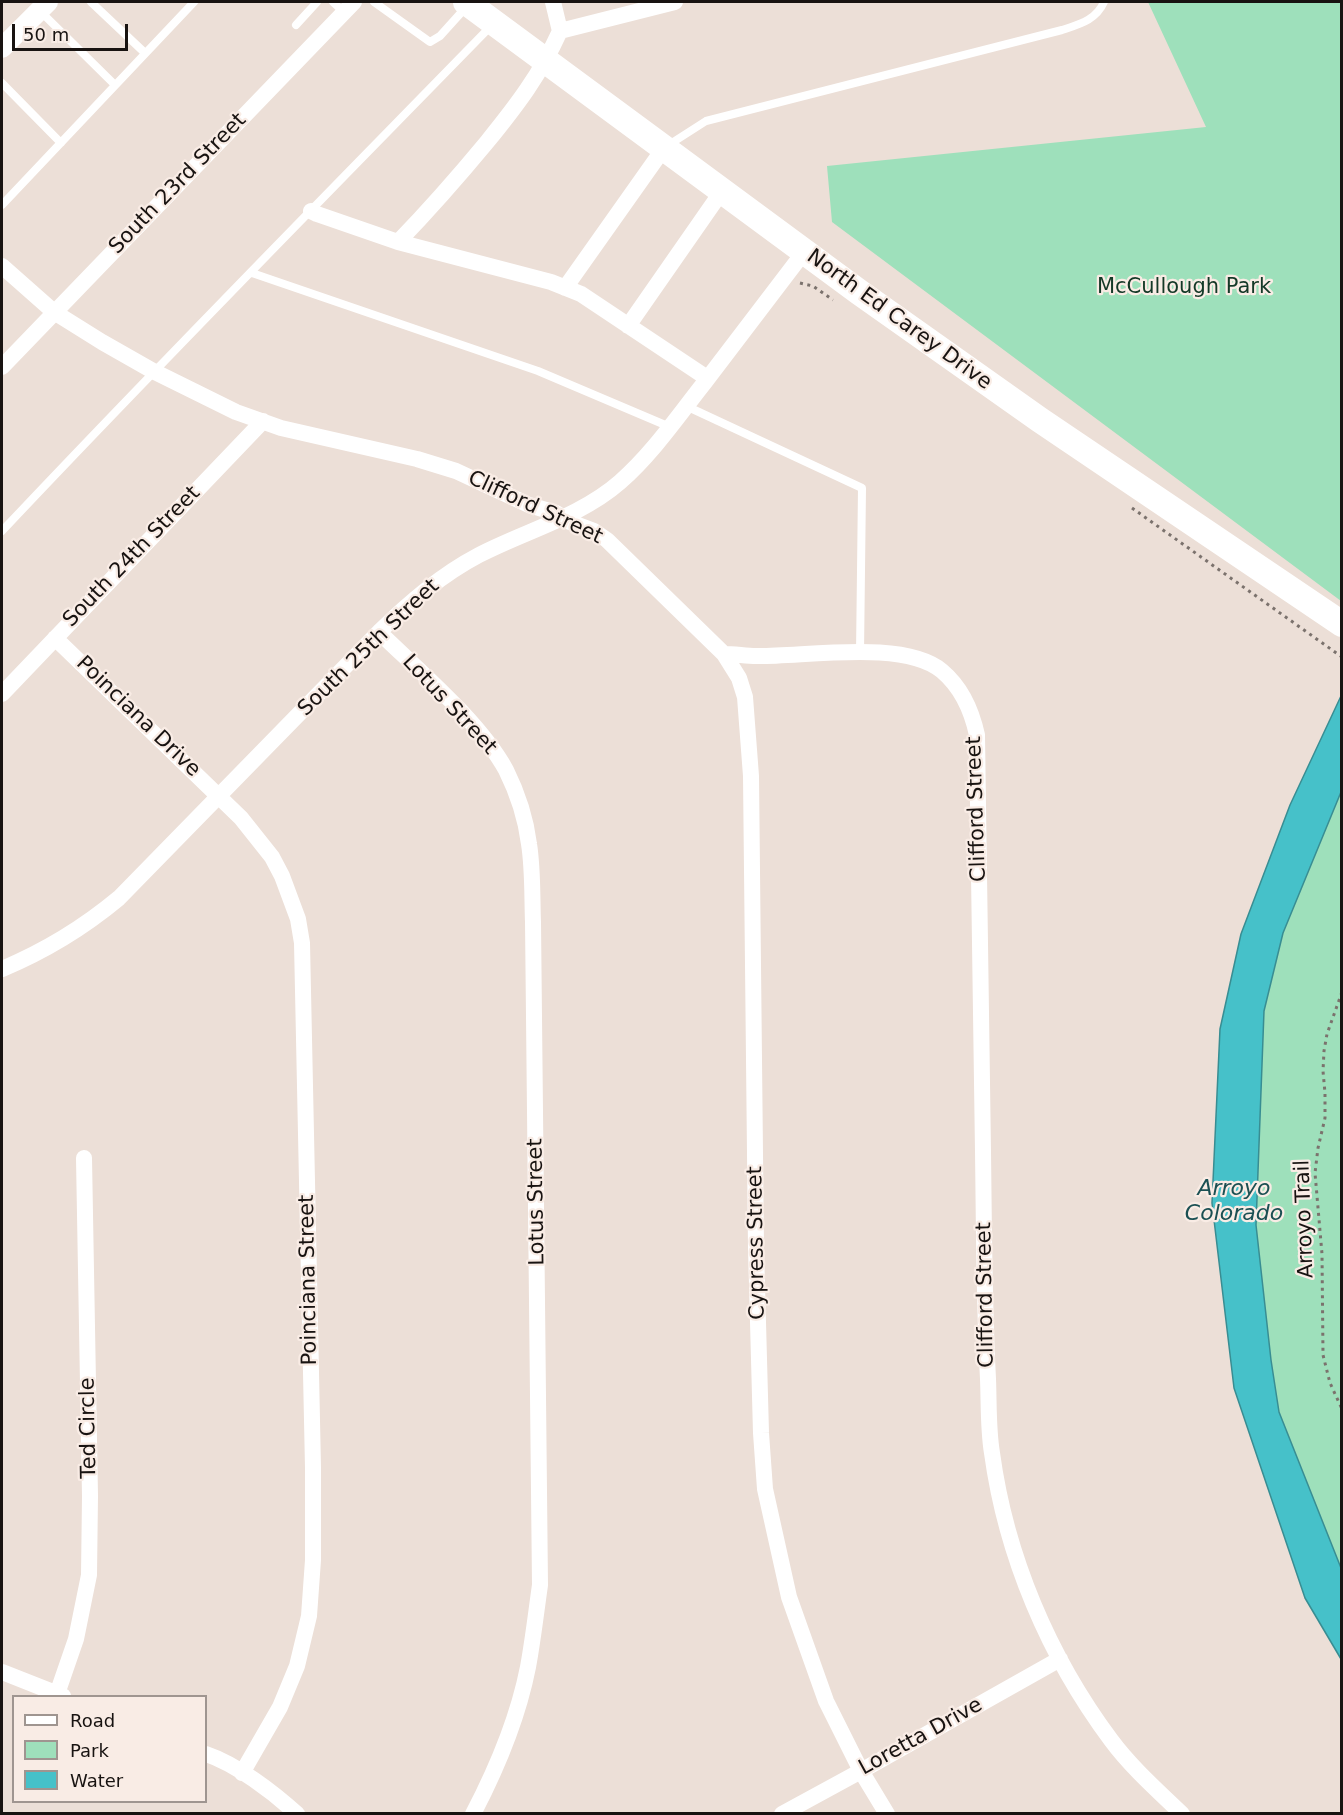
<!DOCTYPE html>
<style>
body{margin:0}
#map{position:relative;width:1343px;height:1815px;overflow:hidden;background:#ecdfd7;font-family:"DejaVu Sans",sans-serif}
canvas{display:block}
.frame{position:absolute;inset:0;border:3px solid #181311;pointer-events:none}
.legend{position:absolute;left:12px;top:1695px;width:195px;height:108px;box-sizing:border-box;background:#f9ece5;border:2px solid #9f9590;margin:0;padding:8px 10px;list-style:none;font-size:18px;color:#181311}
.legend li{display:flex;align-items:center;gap:12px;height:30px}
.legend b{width:30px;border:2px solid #9f9590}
.scale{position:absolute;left:12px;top:24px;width:116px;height:27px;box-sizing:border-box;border:3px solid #181311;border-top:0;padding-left:8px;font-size:18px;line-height:21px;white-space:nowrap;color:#181311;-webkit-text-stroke:4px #f9ece5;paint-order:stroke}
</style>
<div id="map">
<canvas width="1343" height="1815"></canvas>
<div class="frame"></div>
<ul class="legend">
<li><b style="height:8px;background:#fff"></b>Road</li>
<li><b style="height:16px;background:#9ee0bb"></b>Park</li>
<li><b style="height:16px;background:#46c1c9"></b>Water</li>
</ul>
<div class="scale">50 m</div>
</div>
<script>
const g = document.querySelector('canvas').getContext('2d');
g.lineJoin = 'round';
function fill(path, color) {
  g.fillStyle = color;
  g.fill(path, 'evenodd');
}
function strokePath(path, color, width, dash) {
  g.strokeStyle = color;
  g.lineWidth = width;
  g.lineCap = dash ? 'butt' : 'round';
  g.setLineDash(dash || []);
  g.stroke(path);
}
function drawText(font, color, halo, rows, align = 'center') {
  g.font = font + ' "DejaVu Sans",sans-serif';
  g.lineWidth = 4.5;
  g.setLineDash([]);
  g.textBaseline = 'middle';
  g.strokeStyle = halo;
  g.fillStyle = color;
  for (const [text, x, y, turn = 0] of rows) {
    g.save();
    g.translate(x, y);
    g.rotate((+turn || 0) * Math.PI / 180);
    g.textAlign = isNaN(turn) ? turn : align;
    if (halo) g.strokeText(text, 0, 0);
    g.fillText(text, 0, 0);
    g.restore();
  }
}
fill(new Path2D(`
 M1148,2H1341V601L832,222L827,166L1206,127Z
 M1341,792V1568L1279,1412L1271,1360L1256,1225L1264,1011L1283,933Z`), '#9ee0bb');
const water = new Path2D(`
 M1341,696V792L1283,933L1264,1011L1256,1225L1271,1360L1279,1412L1341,1568V1659L1305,1598L1234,1388L1212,1203L1220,1029L1241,934L1290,805Z`);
fill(water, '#46c1c9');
strokePath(water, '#388d92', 1.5);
strokePath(new Path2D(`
 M800,283L813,286L833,300
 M1132,508L1342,657
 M1342,992L1327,1034L1324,1051L1323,1071L1325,1093V1118L1318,1148L1315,1173L1322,1254L1323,1355L1330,1383L1342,1409`), '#7b726d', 3, [3, 4.5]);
strokePath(new Path2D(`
 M91,2L145,53
 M333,2L344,12
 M374,2L430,42L440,36L468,5
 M39,10L115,85
 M296,25L317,2
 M2,83L61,143
 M667,146L706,121L1062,30C1080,24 1096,20 1104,2
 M2,205L194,2
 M252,273L538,371L670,427
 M686,406L862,488L860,653
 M2,531C163,360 328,193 492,25`), '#fff', 8);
strokePath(new Path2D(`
 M553,2L560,31
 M560,31L675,2
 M311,211L317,214L398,242L551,282L581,294L707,378
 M398,242C429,210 458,177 487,142C517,105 540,75 560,31
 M2,266L54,312L102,342L153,371L236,412L281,428L417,459L456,471L529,505L556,513L570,522L594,531L607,540L724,654C735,654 746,656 756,656C804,657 904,639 942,671C961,687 972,712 977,735C979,874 982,1013 983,1151C984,1227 984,1303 988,1379C989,1404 988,1429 992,1453C1006,1556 1049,1657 1111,1740C1131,1767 1157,1790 1182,1814
 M565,288L664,148
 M628,326L722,191
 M2,367L354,2
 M379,632C420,672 479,721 506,770C517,792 526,820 529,844C533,869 532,896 533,922L540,1585C536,1613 533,1640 528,1667C518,1718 497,1768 473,1814
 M55,638L241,818L272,857L282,876L298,919L302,943L313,1468V1560L309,1616L297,1666L280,1707L242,1773
 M724,654L739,678L745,697L751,776L756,1248L761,1433L765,1489L789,1597L826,1701L861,1771L887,1814
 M2,694L263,421
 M2,969C45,951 83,928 119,898L379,632C410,602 441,575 479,555C525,531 580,517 620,482C653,453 678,416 705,382C738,338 771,295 804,252
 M2,1672L63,1696
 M57,1694L76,1639L89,1575L90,1496L84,1158
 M206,1754C236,1764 273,1792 297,1814
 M782,1814L861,1771L1060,1659`), '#fff', 16);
strokePath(new Path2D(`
 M2,48L48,2`), '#fff', 20);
strokePath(new Path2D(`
 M466,2L859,292L1040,420L1342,624`), '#fff', 26);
drawText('21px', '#181311', '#f9ece5', [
 ["South 23rd Street",178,184,-46],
 ["North Ed Carey Drive",899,320,36],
 ["Clifford Street",535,508,25],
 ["South 24th Street",132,557,-46],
 ["South 25th Street",369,648,-44],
 ["Lotus Street",449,705,47],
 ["Poinciana Drive",138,717,44],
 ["Clifford Street",977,809,-92],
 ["Lotus Street",537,1202,-91],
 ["Arroyo Trail",1305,1219,-92],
 ["Cypress Street",757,1243,-91],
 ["Poinciana Street",309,1280,-91],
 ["Clifford Street",986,1295,-91],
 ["Ted Circle",89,1428,-91],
 ["Loretta Drive",921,1737,-29]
]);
drawText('21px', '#143927', '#f9ece5', [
 ["McCullough Park",1184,288]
]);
drawText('italic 22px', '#1b5053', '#f9ece5', [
 ["Arroyo",1234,1189],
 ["Colorado",1234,1214]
]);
</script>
